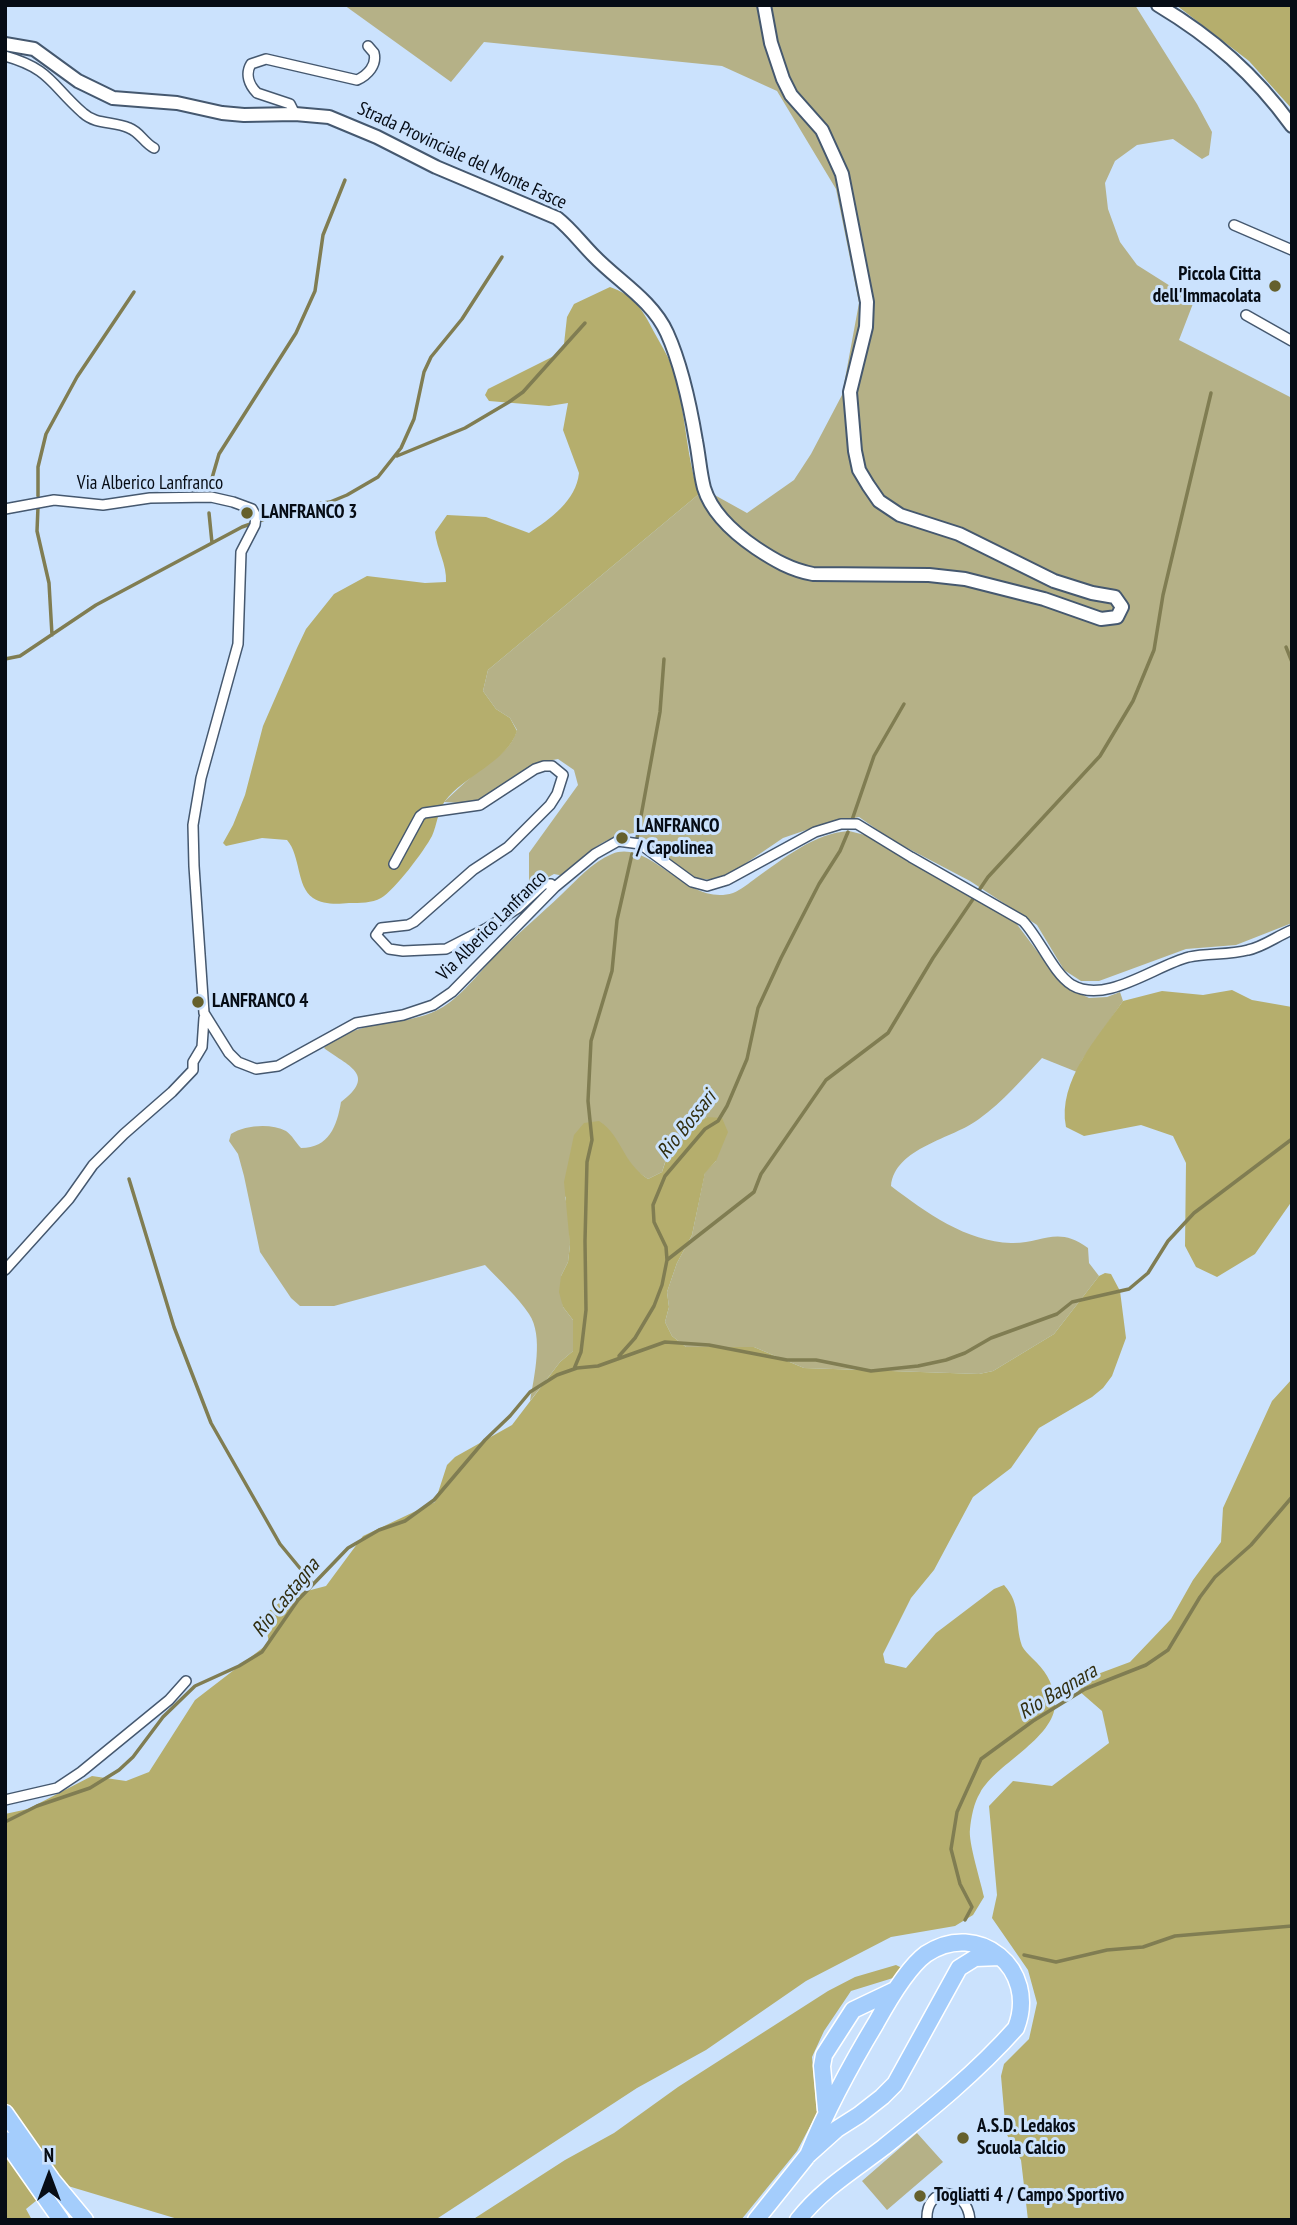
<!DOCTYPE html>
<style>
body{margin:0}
#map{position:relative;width:1297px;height:2225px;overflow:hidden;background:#cbe2fd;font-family:"PT Sans Narrow",sans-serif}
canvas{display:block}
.frame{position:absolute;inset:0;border:7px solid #060c15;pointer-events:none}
.north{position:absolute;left:14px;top:2141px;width:70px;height:70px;-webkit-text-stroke:5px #cbe2fd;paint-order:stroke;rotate:0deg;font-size:19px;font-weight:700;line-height:28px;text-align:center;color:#060c15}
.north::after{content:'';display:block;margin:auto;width:24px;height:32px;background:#060c15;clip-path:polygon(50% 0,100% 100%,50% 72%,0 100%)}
</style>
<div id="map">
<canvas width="1297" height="2225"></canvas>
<div class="frame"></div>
<div class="north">N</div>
</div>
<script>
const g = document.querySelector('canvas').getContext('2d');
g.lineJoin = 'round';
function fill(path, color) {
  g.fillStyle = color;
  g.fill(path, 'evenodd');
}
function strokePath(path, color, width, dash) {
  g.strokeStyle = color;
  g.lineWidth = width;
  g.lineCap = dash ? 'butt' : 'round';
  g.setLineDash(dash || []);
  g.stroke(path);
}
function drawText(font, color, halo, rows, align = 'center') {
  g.font = font + ' "PT Sans Narrow",sans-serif';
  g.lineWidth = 6;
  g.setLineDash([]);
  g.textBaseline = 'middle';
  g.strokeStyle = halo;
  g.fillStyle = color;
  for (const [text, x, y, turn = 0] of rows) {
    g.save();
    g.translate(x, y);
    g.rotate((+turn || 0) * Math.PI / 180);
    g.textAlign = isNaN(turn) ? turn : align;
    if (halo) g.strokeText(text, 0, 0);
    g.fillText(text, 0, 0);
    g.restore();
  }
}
fill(new Path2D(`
 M344,5H1135L1197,104L1212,132L1209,155L1202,159L1173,139L1137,145L1115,161L1105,183L1108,209L1120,242L1137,265L1194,301L1179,340L1292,398V923L1236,945L1186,949L1099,981H1081L1064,970L1037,925L970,881L892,840L859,817L815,827L783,838L733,872L713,880L694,878L634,833C601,837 587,853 564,876L554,874L529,888V853L578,785L574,770L558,759L537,763L493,797L476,804L444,802C455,792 466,781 478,771C493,759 511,751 517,730L510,718L496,709L483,691L488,670L699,494L711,493L747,513L794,480L811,454L842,395L859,303L836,189L777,91L722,66L484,42L451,82Z
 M849,831L865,835L1016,923L1055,975L1069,988L1089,998L1107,997L1120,992L1123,1001L1082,1060L1077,1072L1042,1058C1022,1079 1003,1102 979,1119C953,1139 895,1147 891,1186C925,1212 967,1242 1011,1243C1042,1244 1057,1225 1088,1248L1089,1263L1099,1276L1054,1334L993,1371L979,1374L804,1368L754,1347H686L672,1336L665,1322L669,1307L667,1292L677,1263L692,1235L705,1172L716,1161L707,1117L669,1141L667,1156L662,1172L648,1179L635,1170L626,1157L565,1197L569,1213L570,1245L568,1262L561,1276L563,1307L573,1320V1351L560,1362L530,1401C534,1377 544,1336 529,1314C518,1297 500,1281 485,1265L334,1306H300L291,1298L260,1252L244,1176L238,1154L229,1141L231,1134C245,1125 271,1123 286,1131C292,1135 296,1143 301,1148C329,1148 337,1126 341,1102C378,1074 347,1066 324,1048L327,1044C336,1039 346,1034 356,1030C392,1018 424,1025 455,998C469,986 480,972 492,959C514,937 539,916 562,894C577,880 592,862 612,854C651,838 687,908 733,893C741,890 749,883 756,878C783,859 814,833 849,831Z
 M917,2133L943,2162L887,2210L862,2181Z`), '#b5b187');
fill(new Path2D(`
 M1176,5H1292V109L1249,61Z
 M610,287C635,296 642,309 654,332C660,343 667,354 672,366C686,407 685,453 699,494L488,670L483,691L496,709L510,718L517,731C508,761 464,776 445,801C438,810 437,825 432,836C424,851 395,890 381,898C372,903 360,903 349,903C338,904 323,905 313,898C296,886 301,856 287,840L262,838L226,846L223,843L233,825L245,795L263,726L297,648L306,629L334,594L367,576L425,583L446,582C447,564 437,550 435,532L447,515L486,517L529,533C550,519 576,501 579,473L563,430L568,403L549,406L489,401L485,395L488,389L556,355L564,344L567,317L574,304Z
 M1232,990L1252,1000L1292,1007V1201L1255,1254L1217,1277L1196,1267L1185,1246L1186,1163L1173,1136L1141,1125L1084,1136L1066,1127C1057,1081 1098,1037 1123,1001L1162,991L1203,995Z
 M707,1117L722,1118L728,1132L716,1161L705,1173L692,1235L677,1263L667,1292L669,1307L665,1322L672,1336L686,1347H754L804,1368L979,1374L993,1371L1054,1334L1099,1276L1105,1273L1111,1274L1120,1291L1126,1338L1112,1376L1103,1388L1092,1397L1039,1428L1011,1468L973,1497L934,1570L911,1598L883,1654L885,1663L906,1668L936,1633L994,1589L1004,1585C1022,1605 1014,1622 1022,1646C1024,1650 1028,1654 1032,1658C1045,1670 1052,1681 1055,1699C1059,1737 997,1762 980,1793C974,1802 971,1818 970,1829C968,1842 981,1882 984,1897L973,1915L955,1926L891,1937L806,1981L706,2050L637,2088L435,2220H181L58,2183L26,2209L32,2220H5V1814L28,1809L92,1776L126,1781L149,1772L195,1700L269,1643L264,1615L288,1596L326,1586L363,1536L435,1502L447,1465L455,1457L512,1425L560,1362L573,1351V1320L563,1307L559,1292L561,1276L568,1262L570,1245L564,1182L574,1135L584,1123L599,1121C623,1137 621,1161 648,1179L662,1172L667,1157L669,1141Z
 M1292,1379V2220H1028L1021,2160L1006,2133L1001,2076L1004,2064L1029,2039L1037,2003L1028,1970L992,1918L997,1895L989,1806L1013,1781L1052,1786L1109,1743L1102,1711L1071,1684L1130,1662L1171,1619L1193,1580L1221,1542L1223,1508L1272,1401Z
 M896,1965L904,1969L893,1978L851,1991L824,2031L812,2057L817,2113L797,2151L741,2220H472L565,2160L614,2133L678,2087L828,1991L855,1977Z`), '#b5ae6d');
strokePath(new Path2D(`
 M397,456L465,428L509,402L523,392L585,323
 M210,485L219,454L296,333L315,291L323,235L345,180
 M38,496V467L46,434L77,377L134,292
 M38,507L37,531L49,583L52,635
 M209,513L212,543
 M1286,647L1292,662
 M5,659L20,656L96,605L242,527L301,506L330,502L347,495L378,477L401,448L414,419L424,372L431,357L462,319L502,257
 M852,820L874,756L904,704
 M637,838L660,712L664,659
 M129,1179L174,1327L211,1423L280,1544L313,1584
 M667,1260L754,1192L761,1174L826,1080L888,1033L933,958L988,877L1100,756L1133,701L1154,650L1163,595L1211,393
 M619,1356L635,1338L654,1306L662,1285L667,1260L666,1247L654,1222L653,1205L665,1176L705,1129L718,1121L727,1106L747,1059L758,1008L781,958L819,884L840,851L848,832
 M574,1369L581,1352L586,1310L585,1241L587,1162L592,1140L588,1101L591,1041L612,971L617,920L632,854
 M5,1822L37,1806L90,1788L119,1770L133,1757L163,1717L195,1686L239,1666L262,1652L298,1600L348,1548L379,1530L405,1521L434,1500L485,1440L510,1416L530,1392L557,1375L577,1368L598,1366L665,1342L709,1345L787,1360H816L871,1371L918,1366L946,1360L965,1353L991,1338L1057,1314L1072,1302L1129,1289L1148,1273L1168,1241L1194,1213L1292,1139
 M965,1920L972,1907L960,1884L951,1849L957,1812L981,1759L1033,1721L1085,1689L1146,1665L1168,1650L1200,1597L1215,1577L1251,1545L1292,1497
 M1024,1955L1056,1962L1107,1950L1143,1947L1175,1936L1292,1926`), '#807d52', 3.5);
const minor = new Path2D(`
 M5,56C51,69 51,85 83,113C96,125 114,121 129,128C140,132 144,143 154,148
 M295,114L290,104L257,93C249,85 245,74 251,64L266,59L357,80C368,75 377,65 374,53L368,46
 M1234,225L1292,250
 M1246,315L1292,341
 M5,509L54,500L103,505L150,498L211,497L233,502L252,509L256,516L255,525L241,552L238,644L201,778L193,825L194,866L204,1013L229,1053L238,1062L256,1069L278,1066L356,1023L403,1015L433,1005L452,992L555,887L595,854L618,841L640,844L692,882L707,886L727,880L815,832L841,824H857L911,857L1023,921C1040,939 1053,973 1072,985C1106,1005 1156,965 1189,957C1208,953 1229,955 1248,950C1263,947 1277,936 1292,930
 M394,864L420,816L424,813L480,805L535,769L544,766H552L563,775L557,794L550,805L508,847L473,870L414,922L408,925L381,928L376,935L389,949L403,951L446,949L487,928L518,908L544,884H551L555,887
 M5,1270L69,1199L93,1165L124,1134L172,1092L193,1070V1062L202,1047L204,1018
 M5,1800L57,1788L81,1772L169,1700L186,1681
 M927,2220C925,2185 967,2185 970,2220`);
const secondary = new Path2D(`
 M1158,5C1213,38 1254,74 1292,126
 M5,44L34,49L78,81L113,98L177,103L222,113L244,115L295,114L329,117L377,137L436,167L557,218C571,229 581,243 594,256C618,281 652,300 667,333C682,366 690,405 696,441C699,456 700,473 704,488C712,514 734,533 756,548C774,560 791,570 813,574L929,575L965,579L1044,599L1101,619L1117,617L1122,607L1115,597L1092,593L1054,581L959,534L900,515L879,501L868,485L859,470L855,451L850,392L866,327L867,302L842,174L822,130L791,95L783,79L771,43L764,5`);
const motorway = new Path2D(`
 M826,2110L822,2066L824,2055L853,2010L895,1990
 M5,2113L52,2180L85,2220
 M5,2140L61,2220
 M756,2220L808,2155L837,2129L859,2115L882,2097L895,2084L959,1968L975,1958L1000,1957
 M798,2220C822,2189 854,2170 884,2147C930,2110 977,2072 1016,2028C1039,1969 978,1919 926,1954C907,1968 887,2003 876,2023C850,2066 827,2109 808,2155`);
strokePath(minor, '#45586f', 12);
strokePath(secondary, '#45586f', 16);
strokePath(motorway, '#fff', 19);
strokePath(minor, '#fff', 9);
strokePath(secondary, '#fff', 12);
strokePath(motorway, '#a4cdfc', 16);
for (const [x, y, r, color] of [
 [1275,286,7,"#65602c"],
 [247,513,7,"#65602c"],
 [622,838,7,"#65602c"],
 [198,1002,7,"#65602c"],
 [963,2138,7,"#65602c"],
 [920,2196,7,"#65602c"]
]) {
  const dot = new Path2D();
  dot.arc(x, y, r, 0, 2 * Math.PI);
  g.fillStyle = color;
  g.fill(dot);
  strokePath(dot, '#cbe2fd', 2.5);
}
drawText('19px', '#060c15', '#cbe2fd', [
 ["Strada Provinciale del Monte Fasce",462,156,25],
 ["Via Alberico Lanfranco",150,484],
 ["Via Alberico Lanfranco",492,926,-45]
]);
drawText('bold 19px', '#060c15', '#cbe2fd', [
 ["Piccola Citta",1261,275,"right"],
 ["dell'Immacolata",1261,297,"right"],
 ["LANFRANCO 3",261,513],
 ["LANFRANCO",636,827],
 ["/ Capolinea",636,849],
 ["LANFRANCO 4",212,1002],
 ["A.S.D. Ledakos",977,2127],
 ["Scuola Calcio",977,2149],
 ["Togliatti 4 / Campo Sportivo",934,2196]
], 'left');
drawText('italic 21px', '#322f11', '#cbe2fd', [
 ["Rio Bossari",687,1125,-51],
 ["Rio Castagna",286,1598,-51],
 ["Rio Bagnara",1058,1692,-31]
]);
</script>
